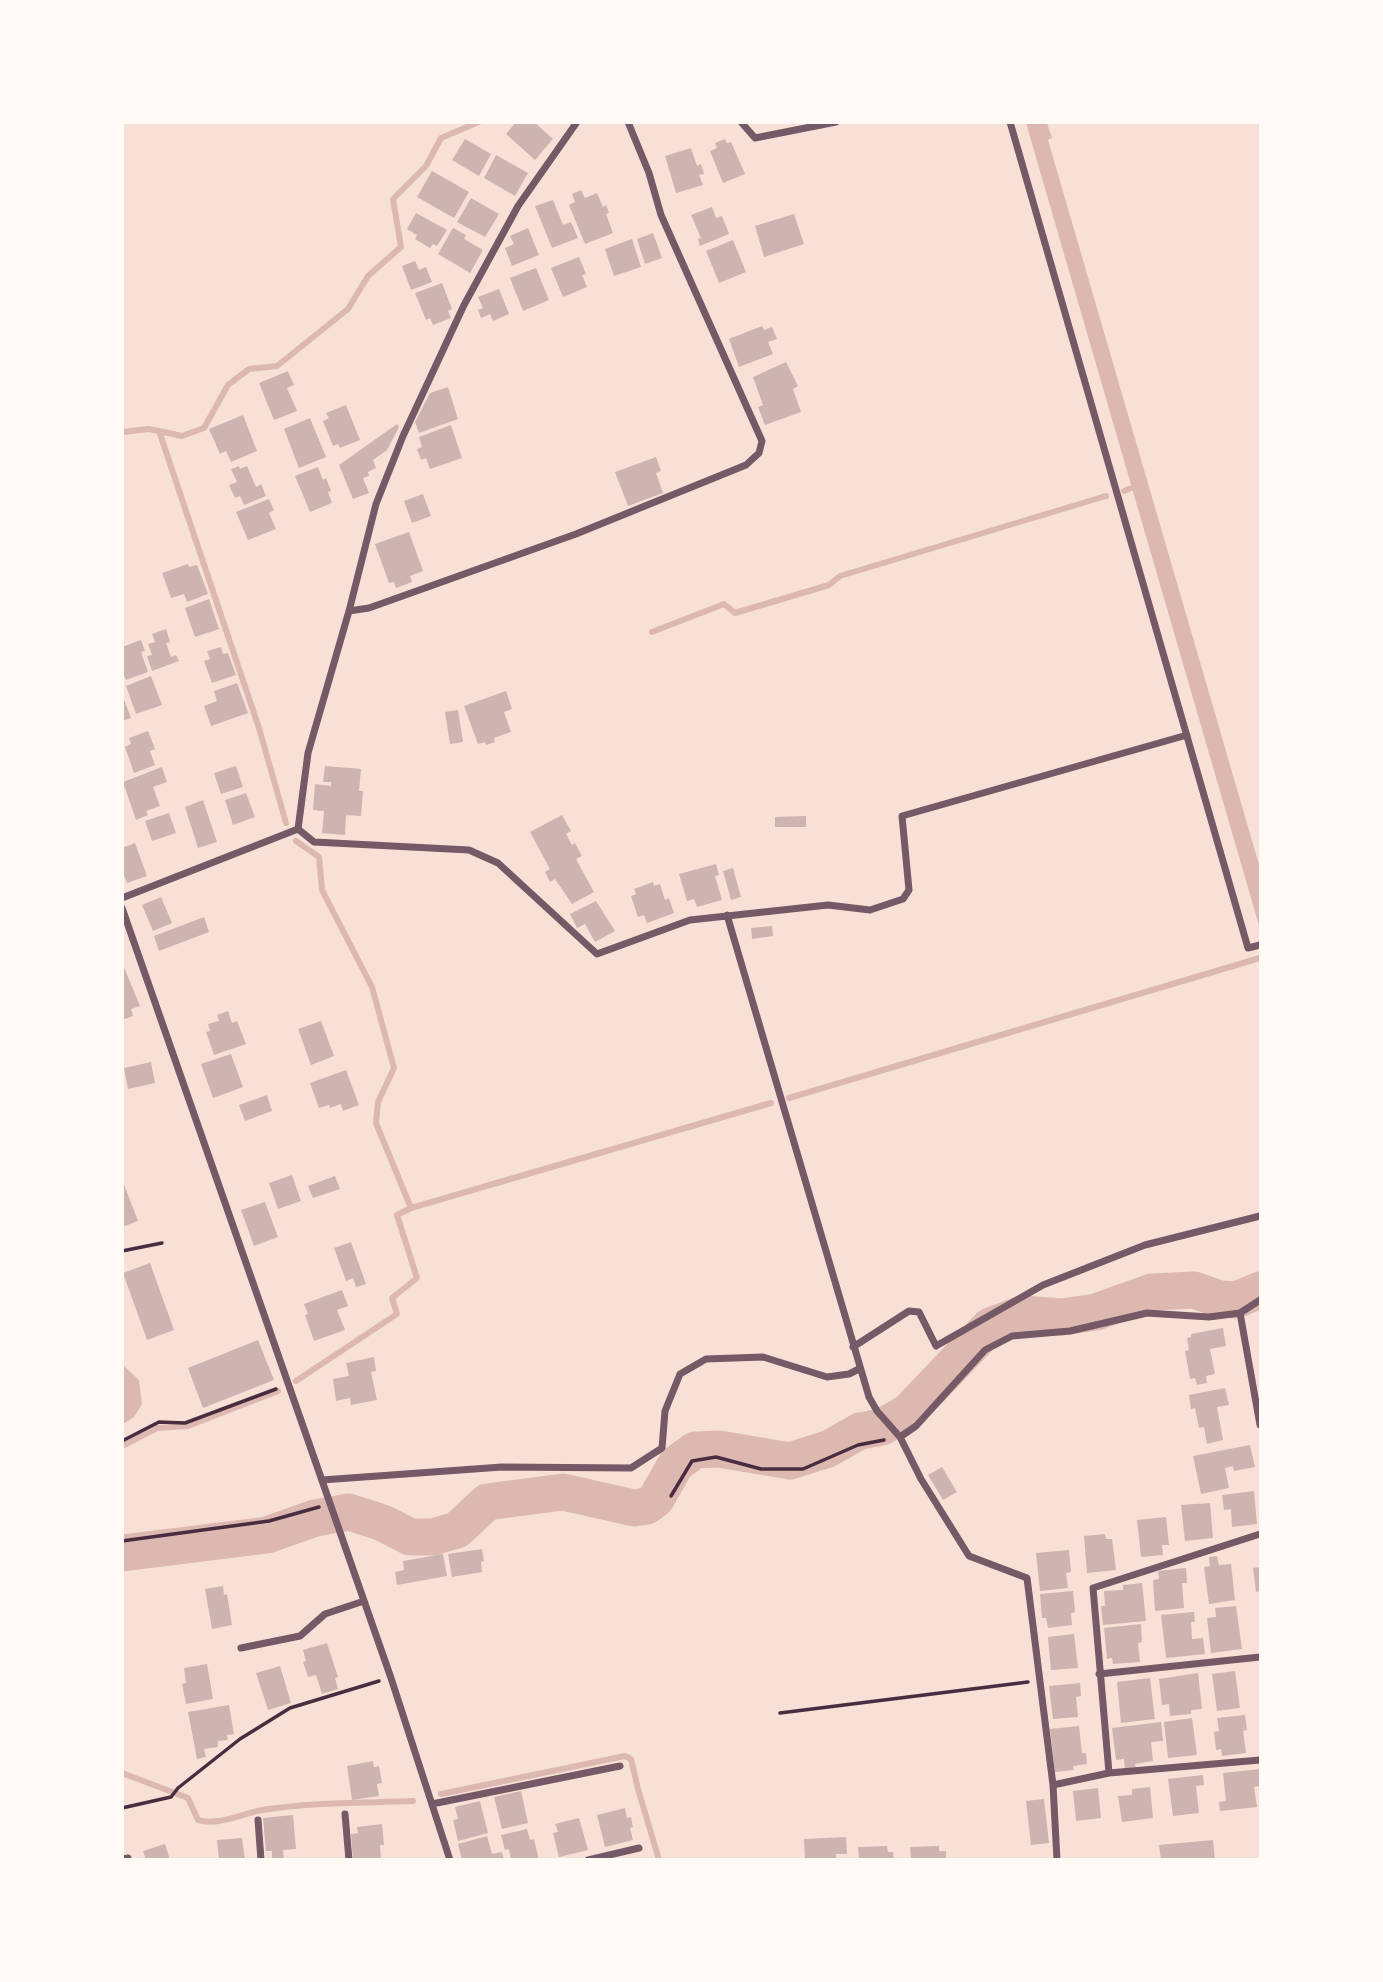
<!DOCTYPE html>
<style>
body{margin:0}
#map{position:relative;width:1383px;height:1982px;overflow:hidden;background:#f7e1d7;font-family:"DejaVu Sans",sans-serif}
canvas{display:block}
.frame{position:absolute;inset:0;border:124px solid #fffaf5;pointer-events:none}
</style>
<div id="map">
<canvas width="1383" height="1982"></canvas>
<div class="frame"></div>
</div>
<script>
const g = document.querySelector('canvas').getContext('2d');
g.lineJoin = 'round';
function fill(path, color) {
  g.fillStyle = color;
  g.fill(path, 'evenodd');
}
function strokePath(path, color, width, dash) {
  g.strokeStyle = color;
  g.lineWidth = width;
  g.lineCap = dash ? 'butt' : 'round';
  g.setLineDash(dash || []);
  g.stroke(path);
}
fill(new Path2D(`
 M1026,123H1047L1052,138L1048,140L1260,868V929Z
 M122,1364L139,1380L142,1404L134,1417L123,1424Z`), '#dcb8b0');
strokePath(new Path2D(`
 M159,431L259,728L286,823
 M122,432L149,429L182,436L204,428L228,385L249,369L277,366L348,309L368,276L401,247L393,199L426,166L441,138L479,122
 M1124,491L1139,485
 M652,632L724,604L735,613L829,585L840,576L1106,496
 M789,1098L1260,958
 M411,1208L771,1103
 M296,1381L397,1314L392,1298L417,1278L397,1215L411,1208L376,1123L378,1102L394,1068L372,987L322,890L319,857L296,841
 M122,1446L157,1428L188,1426L278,1391
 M122,1773L188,1798L198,1820C219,1826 241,1814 262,1810C311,1802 363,1803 413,1801
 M441,1794L625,1756L631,1759L638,1789L659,1860`), '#dcb8b0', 6);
strokePath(new Path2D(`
 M122,1553L267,1535L315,1518L349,1512L383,1523L410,1537H433L457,1530L487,1502L563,1492L634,1508L647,1506L656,1499L676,1464L695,1450L719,1449L790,1461L828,1449L860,1431L882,1427L908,1412L990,1326L1022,1314L1062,1317L1096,1312L1152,1292L1194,1290L1220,1299L1236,1300L1260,1290`), '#dcb8b0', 37);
fill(new Path2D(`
 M516,122H534L553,139L535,160L506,134Z
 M465,139L491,154L479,176L452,160Z
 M725,139L727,143L731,142L745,174L723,183L710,151L717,148L715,143Z
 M691,148L697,166L701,164L704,174L699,175L703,185L676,193L665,156Z
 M496,155L528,173L515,196L484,178Z
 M432,171L469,192L454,218L417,197Z
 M581,190L585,198L597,193L603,207L606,205L609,213L606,214L613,233L585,244L569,205L575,202L572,194Z
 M471,198L499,214L485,237L457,222Z
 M553,200L563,225L571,222L578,238L552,248L535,206Z
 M712,207L716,218L722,216L729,234L700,246L698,239L701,238L691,215Z
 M416,213L447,230L437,246L433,244L430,248L415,239L417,235L407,229Z
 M794,214L804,244L764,257L755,226Z
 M453,228L466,235L464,239L483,250L470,273L438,254Z
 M528,228L539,255L512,266L505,248L514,244L510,236Z
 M653,233L662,258L645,264L637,239Z
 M632,239L641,267L614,276L605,249Z
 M733,240L746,272L719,283L706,251Z
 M579,257L586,274L582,275L587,287L563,297L551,268Z
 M415,261L419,270L426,267L432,282L411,290L402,266Z
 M536,268L549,300L523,311L510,278Z
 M442,283L452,309L448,311L451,318L433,325L430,318L426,320L415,293Z
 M499,289L509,314L493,321L490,314L481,318L478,310L483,308L478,297Z
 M762,326L764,330L772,327L777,339L768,342L773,354L739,367L729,339Z
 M786,362L798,386L793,389L801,412L765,425L758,407L763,405L753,377Z
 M288,371L294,385L287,388L297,411L274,420L259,383Z
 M448,387L458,419L419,433L415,422L430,393Z
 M346,405L360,440L340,448L338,444L333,446L323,421L329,418L326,413Z
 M243,415L257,451L231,462L226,451L220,454L209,429Z
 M310,418L326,457L299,468L284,429Z
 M397,424L399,427L387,450L373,460L376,468L368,472L369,476L363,478L369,493L353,499L339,465Z
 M451,425L462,458L430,469L426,458L421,460L417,449L422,447L419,437Z
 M656,457L661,471L656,473L663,493L628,506L615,472Z
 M239,466L240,469L247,466L256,487L261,484L266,496L244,505L240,496L235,498L229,485L237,482L231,469Z
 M318,467L323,480L326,478L331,491L328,492L332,503L310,512L295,476Z
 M423,494L431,516L412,523L404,501Z
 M269,499L274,510L269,513L276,529L248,540L236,512Z
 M409,532L423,571L410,576L412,582L396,588L394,582L389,583L375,544Z
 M188,564L189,567L197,565L208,594L187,602L184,594L171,598L162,573Z
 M209,599L219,629L195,637L185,608Z
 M166,629L170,642L166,643L171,657L176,655L179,661L152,671L147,656L152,655L148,644L155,642L152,634Z
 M141,640L145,651L141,652L148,672L126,680L122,671V647Z
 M221,647L223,654L228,653L236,675L212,683L204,661L210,659L207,651Z
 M151,676L162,705L136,714L126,686Z
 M237,683L248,713L211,726L204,706L217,701L214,691Z
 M506,691L512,709L504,712L511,732L494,738L495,742L486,745L485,742L478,744L464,706Z
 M122,694L131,718L122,721Z
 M458,710L463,742L450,744L445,712Z
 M148,731L155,749L150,751L155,765L134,773L125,747L131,744L129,738Z
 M236,766L243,787L221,794L214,773Z
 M325,766L361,769L359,791H363L361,816L346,815L345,835L322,833L324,811L313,810L315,784L331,786V782H323Z
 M162,767L167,782L153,787L160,806L146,811L148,815L136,820L123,782Z
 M246,793L255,817L233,825L225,800Z
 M203,800L217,842L198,848L185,807Z
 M169,813L176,833L152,841L145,821Z
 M562,815L571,831L566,834L572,845L575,843L582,856L576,859L594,892L572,904L555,879L550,882L545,872L550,869L530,832Z
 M806,816V827H775V817Z
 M135,843L147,876L127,883L122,869V848Z
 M716,864L719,875L715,876L722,900L697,907L694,899L687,901L679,874Z
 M733,868L741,897L731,900L723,871Z
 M653,882L654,886L660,884L665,900L669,898L674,913L647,923L644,915L638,917L631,896L636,894L634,889Z
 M161,897L172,923L153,931L142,905Z
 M596,901L615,931L595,942L585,924L577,928L570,914Z
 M204,917L209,932L159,951L154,936Z
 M772,926L773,936L752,939L751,928Z
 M123,965L140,1006L131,1009L133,1016L122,1020Z
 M228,1011L232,1023L237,1021L246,1044L214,1055L206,1032L210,1031L208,1024L219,1021L217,1015Z
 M321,1021L334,1056L311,1065L298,1029Z
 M231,1054L243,1087L213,1098L201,1064Z
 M151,1062L155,1083L128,1089L124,1068Z
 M346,1070L359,1105L343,1111L341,1104L330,1108L329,1105L319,1108L310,1083Z
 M267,1095L272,1111L245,1121L239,1105Z
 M292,1175L301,1201L278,1209L269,1183Z
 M335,1176L340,1189L313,1198L308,1186Z
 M122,1179L138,1221L122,1227Z
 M265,1202L278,1237L254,1246L241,1210Z
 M351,1242L366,1284L356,1287L353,1278L346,1281L334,1248Z
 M150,1263L174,1330L147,1340L123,1273Z
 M342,1290L348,1306L337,1310L345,1330L314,1341L305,1315L308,1314L304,1304Z
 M1223,1328L1226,1346L1210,1349L1215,1374L1206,1376L1207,1383L1197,1385L1195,1378L1190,1379L1185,1351L1189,1350L1187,1338L1191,1337V1334Z
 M258,1340L274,1380L203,1408L188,1368Z
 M374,1357L376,1371L371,1372L377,1400L351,1405L350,1398L336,1401L333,1379L349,1376L346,1363Z
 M1225,1388L1229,1405L1217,1407L1223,1440L1207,1444L1204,1427L1199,1428L1195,1408L1191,1409L1189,1395Z
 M1250,1445L1255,1467L1234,1471L1233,1466L1225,1468L1229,1488L1201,1494L1193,1456Z
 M942,1467L957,1492L943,1500L928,1475Z
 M1254,1491L1257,1524L1232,1527L1231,1509L1224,1510L1222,1495Z
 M1210,1503L1213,1538L1185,1541L1181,1505Z
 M1166,1517L1169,1545H1162L1163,1555L1141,1557L1137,1520Z
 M1105,1534L1106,1539H1112L1116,1570L1087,1573L1084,1536Z
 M482,1549L484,1561L481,1562L482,1572L452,1577L448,1554Z
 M1069,1550L1071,1572L1066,1573L1068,1588L1040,1591L1036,1553Z
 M443,1554L447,1576L397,1585L395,1572L404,1570L403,1561Z
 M1217,1556L1219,1565L1231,1564L1235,1600L1209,1604L1204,1567L1210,1566L1209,1557Z
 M1260,1567V1591L1256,1592L1253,1568Z
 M1186,1568L1187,1583H1182L1184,1608L1155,1611L1153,1580L1159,1579L1158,1571Z
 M1142,1583L1146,1621L1103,1625L1101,1606H1105L1104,1591L1123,1590V1585Z
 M223,1586L224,1595L227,1594L232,1625L212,1629L205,1589Z
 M1073,1591L1075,1612L1071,1613L1072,1625L1048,1628L1046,1618H1042L1040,1594Z
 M1236,1606L1242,1649L1211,1653L1207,1618L1216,1617L1215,1608Z
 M1194,1612L1195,1622H1191L1192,1639L1203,1638L1205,1654L1166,1658L1161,1615Z
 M1141,1624L1142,1642L1138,1643L1140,1662L1113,1664L1112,1658L1107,1659L1104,1628Z
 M1074,1634L1078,1668L1051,1670L1048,1637Z
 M327,1643L338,1677L335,1678L338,1689L322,1694L316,1675L308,1677L303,1662L306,1661L303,1650Z
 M207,1664L213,1699L186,1704L182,1684L186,1683L184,1668Z
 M280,1666L291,1703L268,1710L256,1673Z
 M1235,1671L1240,1708L1217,1711L1212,1674Z
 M1198,1673L1202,1709L1191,1710V1714L1170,1716L1169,1704L1162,1705L1159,1679Z
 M1150,1678L1155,1719L1121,1723L1117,1682Z
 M1080,1683L1081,1696L1076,1697L1078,1717L1053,1719L1049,1686Z
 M229,1705L234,1734L227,1735L228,1740L218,1741V1747L204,1749L206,1757L197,1759L188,1712Z
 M1245,1715L1247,1730L1243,1731L1246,1753L1222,1756L1221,1749L1216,1750L1214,1732L1219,1731L1217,1718Z
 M1192,1718L1197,1755L1168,1758L1164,1722Z
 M1161,1722L1163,1741L1151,1742L1153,1761L1135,1764L1136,1767L1125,1769L1124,1759L1116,1760L1112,1728Z
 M1079,1726L1082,1753H1086L1087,1764L1073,1766L1074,1770L1055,1772L1050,1729Z
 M373,1761L374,1767L379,1766L382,1783L377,1784L379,1796L352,1800L347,1766Z
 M1260,1769V1786L1254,1787L1257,1807L1220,1811L1219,1802L1226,1801L1223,1773Z
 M1203,1775L1204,1785L1196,1786L1199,1813L1173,1816L1168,1779Z
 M1150,1787L1153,1818L1122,1822L1118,1796L1132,1795V1789Z
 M1098,1788L1101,1818L1076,1821L1073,1791Z
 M521,1791L528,1823L502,1829L494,1797Z
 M1044,1799L1049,1843L1031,1845L1026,1801Z
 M480,1801L488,1833L458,1841L453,1820L458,1819L455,1807Z
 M625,1808L627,1818L631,1817L633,1827L630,1828L633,1840L605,1847L597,1815Z
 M293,1815L296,1849L283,1850L284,1859L272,1860V1851H266L263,1818Z
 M579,1818L588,1850L559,1857L553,1833L558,1832L555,1824Z
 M382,1824L384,1845H380L381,1860H353L351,1834L358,1833L357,1827Z
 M527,1829L530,1840L534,1839L539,1860H511L509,1849L505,1850L501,1835Z
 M487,1836L492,1854L502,1852L504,1860H462L458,1844Z
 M846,1837L847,1854H836V1860H805L804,1839Z
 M242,1838L245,1860H219L217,1840Z
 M1213,1840L1215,1860H1161L1159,1845Z
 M165,1844L170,1860H146L143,1851Z
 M887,1846L888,1852H893L894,1860H859L858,1847Z
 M939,1846V1851H946V1860H911L910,1847Z`), '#ccb4b1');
strokePath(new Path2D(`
 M122,1251L162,1243
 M122,1441L159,1422L185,1423L276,1389
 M671,1496L692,1461L716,1457L761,1469H803L858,1445L884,1440
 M122,1541L269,1521L319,1507
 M780,1713L1028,1682
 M122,1808L171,1797L178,1788L240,1739L290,1708L379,1681`), '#4a2c40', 3.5);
strokePath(new Path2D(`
 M741,122L755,138L836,122
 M1010,122L1248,948L1260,945
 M349,611L369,608L576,534L746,465L759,453L762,441L661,215L649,173L628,122
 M298,829L314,842L469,850L498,863L597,954L690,920L828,905L870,910L903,899L909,890L902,816L1187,735
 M298,829L308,753L349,611L376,504L403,436L464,305L518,206L577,122
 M122,898L298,829
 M122,908L391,1678L450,1860
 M727,915L869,1397L877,1411L900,1437L921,1479L969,1556L1027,1578L1053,1785L1057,1860
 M1240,1313L1260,1425
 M853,1347L909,1311L919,1312L936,1346L1043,1285L1145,1245L1260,1216
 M900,1437L916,1426L985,1350L1012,1336L1070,1331L1147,1313L1209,1317L1240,1313L1260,1300
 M322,1480L502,1467L631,1468L662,1448L665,1411L680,1374L706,1359L763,1357L827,1377L849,1374L859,1369
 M241,1648L300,1636L325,1614L364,1601
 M1099,1674L1260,1657
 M1109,1773L1093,1588L1260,1534
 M1053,1785L1109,1773L1260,1760
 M432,1804L620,1766
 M345,1814L349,1860
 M258,1820L261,1860
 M122,1859L128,1858
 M588,1860L639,1848`), '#755966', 7);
</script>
